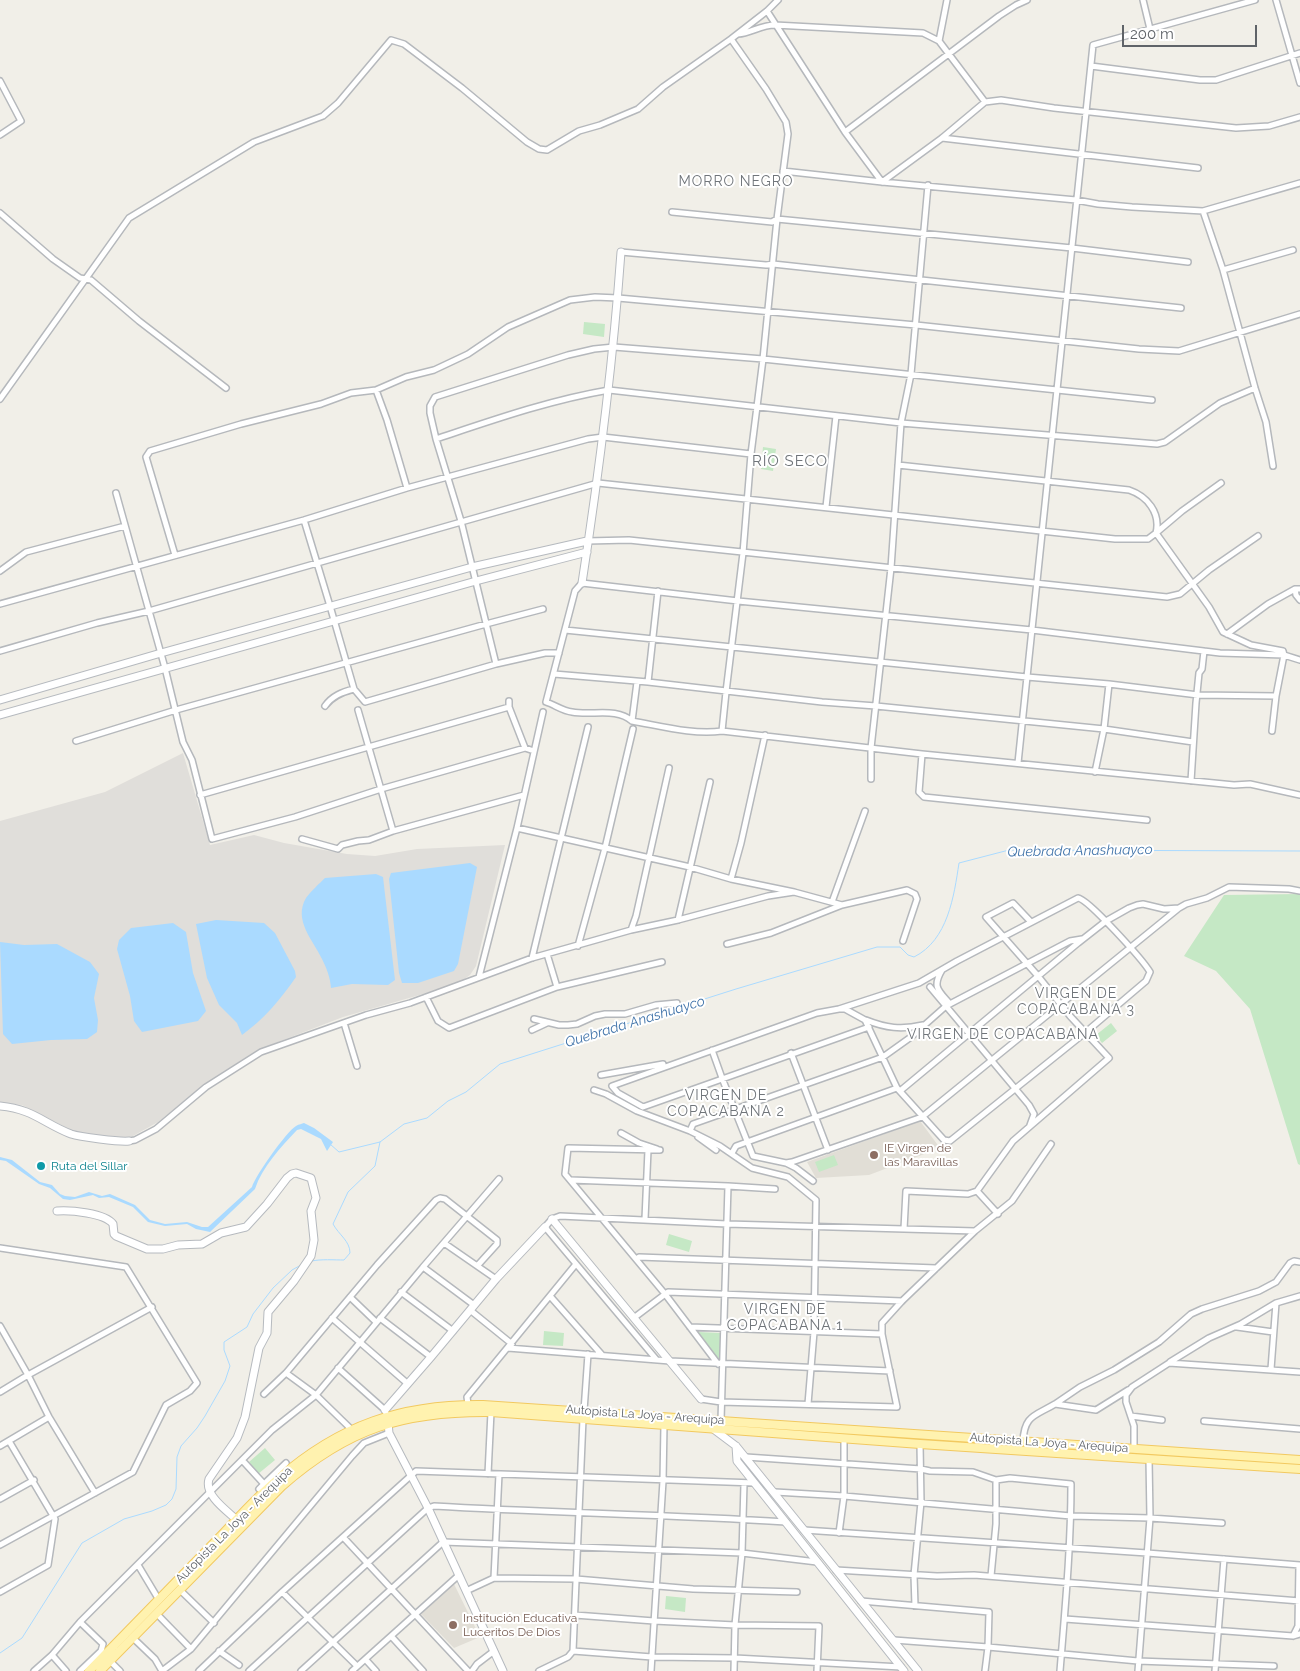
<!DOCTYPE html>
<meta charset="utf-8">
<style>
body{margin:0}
#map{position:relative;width:1300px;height:1671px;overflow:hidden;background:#f1efe8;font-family:Raleway,sans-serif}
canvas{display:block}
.scale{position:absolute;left:1122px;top:25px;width:135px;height:22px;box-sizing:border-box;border:2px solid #5f6368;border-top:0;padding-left:6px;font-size:15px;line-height:18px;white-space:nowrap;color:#5f6368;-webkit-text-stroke:4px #fff;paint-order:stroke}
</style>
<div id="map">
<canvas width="1300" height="1671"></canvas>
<div class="scale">200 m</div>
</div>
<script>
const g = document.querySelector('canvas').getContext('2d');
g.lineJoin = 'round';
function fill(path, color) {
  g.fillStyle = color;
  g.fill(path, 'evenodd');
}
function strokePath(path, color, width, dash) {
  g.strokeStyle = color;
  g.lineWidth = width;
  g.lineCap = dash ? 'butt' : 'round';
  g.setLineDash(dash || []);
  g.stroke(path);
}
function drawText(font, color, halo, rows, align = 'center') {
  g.font = font + ' Raleway,sans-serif';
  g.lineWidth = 4;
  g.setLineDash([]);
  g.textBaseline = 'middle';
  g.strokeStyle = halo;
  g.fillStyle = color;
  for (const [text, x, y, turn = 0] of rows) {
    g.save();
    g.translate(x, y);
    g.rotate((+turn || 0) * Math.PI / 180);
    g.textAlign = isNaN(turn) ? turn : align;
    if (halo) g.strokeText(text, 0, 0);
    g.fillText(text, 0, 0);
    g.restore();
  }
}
fill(new Path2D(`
 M183,753L210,845L254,835L284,843L347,854L375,856L417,849L505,845L476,966L470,975L463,980L437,990L343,1017L260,1049L184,1101L158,1122L133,1136L121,1139L79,1134L22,1105L0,1103V821L105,792Z`), '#e0deda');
fill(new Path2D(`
 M920,1121L940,1148L869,1175L816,1178L807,1162Z
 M454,1584L480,1637L454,1648L421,1614Z`), '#e1ded6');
fill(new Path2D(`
 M584,322L605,324L604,337L583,334Z
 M763,447L776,449L773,471L761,469Z
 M1300,894V1165L1298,1164L1250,1009L1216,971L1184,956L1224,895Z
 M1111,1023L1117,1031L1102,1043L1096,1035Z
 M834,1155L838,1165L819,1172L815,1162Z
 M669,1234L692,1241L689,1252L666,1245Z
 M544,1331L564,1333L563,1346L543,1345Z
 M698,1332L721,1333L719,1361Z
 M265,1448L275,1460L258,1474L249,1462Z
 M666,1596L686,1598L685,1612L665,1609Z`), '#c5e8c5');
fill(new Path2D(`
 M470,863L477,867L458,964L454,971L418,983H402L399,973L389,879L391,873Z
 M376,874L383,877L395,980L388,985L352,984L331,988C330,977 327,969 322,959C313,940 293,920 306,898C311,891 319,884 325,878Z
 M216,920L264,923L275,933L295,971L296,977C280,1000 264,1019 242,1035L237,1023L219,1005L207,978L196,924Z
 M173,923L186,932L193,973L206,1011L198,1021L142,1032L134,1021L130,996L117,949L119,940L131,928Z
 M0,942L24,945L57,944L90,962L99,974L94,998L98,1020L97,1032L87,1039L51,1040L12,1044L3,1034Z
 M304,1123L314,1128L333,1142L327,1151L321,1139L301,1129L297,1130C281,1147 262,1167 255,1189L210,1232L196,1229L187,1224L165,1226L148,1222L133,1207L109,1197L99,1198L93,1195L70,1200L63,1199L50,1188L39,1184L6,1161L0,1160V1157L12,1160L40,1182L52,1185L60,1194L65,1196L75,1197L89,1192L102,1196L110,1194L135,1205L150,1220L165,1224L187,1222L202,1227H208L252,1187C255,1176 287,1131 296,1126C299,1124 302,1124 304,1123Z`), '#aadaff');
strokePath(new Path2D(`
 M330,1144L339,1152L380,1142L404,1124L427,1118L448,1101L466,1092L500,1064L736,989L877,947H900L908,955L914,957C948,940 954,896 959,863L1009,850L1300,851
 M312,1261C320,1259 335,1260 344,1260L350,1253C350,1241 339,1235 333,1224L348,1192L375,1166L380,1142
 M0,1653L22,1638L82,1543L124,1519L152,1511L166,1505L172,1499L176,1489L177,1457L181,1446L197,1428L205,1416L225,1381L230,1366L224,1350V1342L247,1327L253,1314L273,1288L292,1270L301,1265`), '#aadaff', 1);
const street = new Path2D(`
 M1143,0L1150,29
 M1276,0L1300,83
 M767,11L845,132L882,182L942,138L985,102
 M738,34C751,33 761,25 775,25L923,33L939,41L985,102L1001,100L1054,108L1236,128L1269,126L1300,117
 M939,41L947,0
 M1091,66L1200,80H1216L1300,53
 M0,81L21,121L0,135
 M845,132L999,16L1016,5L1027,0
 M942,138L1198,168
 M783,171L882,182L1076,200L1098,204L1132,207L1203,211L1300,183
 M1203,211L1223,270L1255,388L1266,422L1273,466
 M672,212L772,222L777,219L1072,248L1188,262
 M0,213L53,259L80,278L91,280L139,321L226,388
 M621,252L766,265L773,264L1181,308
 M1223,270L1293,250
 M376,390L387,420L407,488
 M0,399L129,218L254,142L323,116L338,103L391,40L404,44L462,88L527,142L539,149L547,150L579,131L600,125L638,109L663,87L731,39L767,11L778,0
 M436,439C493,420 550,400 609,390L901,423L1157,444L1165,442L1220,403L1255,388
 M898,465L1129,490C1147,496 1161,513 1156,533
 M116,493L165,668L183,742L192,760L212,839L295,817L381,789L525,748
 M826,507L836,416
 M304,520L330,606L354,689L365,702L496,664
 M1156,533L1182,511L1221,483
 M587,541L629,540L1167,597L1180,594L1209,570L1258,536
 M175,555L146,457L150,451L241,424L321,404L351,393L376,390L406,377L434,370L468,354L508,327L570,300L595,297L618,298L916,325L1139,349L1179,351L1300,314
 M0,571L26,552L125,526
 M1295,589L1296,595L1300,600
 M0,604L304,520L407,488L588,439L603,437L751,454
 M565,630L1027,677L1109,684L1198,695L1276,696
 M1227,634L1268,604L1295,589H1300
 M0,651L97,623L149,611L598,483L1115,539H1148L1156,533L1209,607L1223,632L1251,645L1283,651L1284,655L1276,696L1272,731
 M559,653H545L496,664L461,521L436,439L430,413V406L435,397L568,355L594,349L614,347L763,359L1152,400
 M1300,660L1284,655L1220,653L1032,630L738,601L582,583L575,591L546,702C555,705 563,711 572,712C592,716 616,707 632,721C661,726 693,735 722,731L922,754L1234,785L1250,784L1300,795
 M554,674L648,682L822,702L876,706L1104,729L1193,742
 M648,682L658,591
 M509,701V707L525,748L534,751
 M325,706C332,696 342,692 354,689
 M358,710L393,831
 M632,721L637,682
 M722,731L726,692L743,553L751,454L763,359L777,219L788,134L786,122L766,89L731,39
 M76,741L176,710L486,624L543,609
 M922,754L919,792L924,797L1147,820
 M1018,763L1093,45L1255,0
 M1095,772L1104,729L1109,684
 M871,779V748L891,568L901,423L911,374L928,185
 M1191,781L1196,703L1199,673L1202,669L1204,651
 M200,795L509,707
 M517,828L690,867L731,879L794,892L842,905L907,890L915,894L917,899L903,941
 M302,839L338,849L342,845L358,841L369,840L393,831L524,795
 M731,879L741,843L765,735
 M832,902L865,811
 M678,920L710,782
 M631,930L636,916L669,768
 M727,944L771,933L842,905
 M578,946L605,848L633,729
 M547,954L557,987
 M532,958L588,727
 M942,970C932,987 938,990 950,1004
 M479,977L517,828L543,712
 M930,987L1029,1105L1034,1114L1030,1125
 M426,997L438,1021L449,1028L557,987L662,962
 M839,1009L919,983L957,961L1078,898C1088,899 1143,960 1150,972L1146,981L1086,1032L950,1141L944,1140L897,1088L865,1020L845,1009H839L817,1013L612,1086L618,1093L643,1107L869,1027
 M534,1019L559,1025H568L577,1024L595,1016L605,1014H625L656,1005L677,1003
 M866,1020C886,1028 901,1030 923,1025
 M344,1023L357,1066
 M532,1030L547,1023
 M712,1050L722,1078L753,1156L786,1163L792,1162L922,1117L1179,908
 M791,1053L828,1150
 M601,1075L663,1064
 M594,1090L606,1094L637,1111L690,1131L693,1124L883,1057L911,1037L946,1006L1070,941L1082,939
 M900,1091L1078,943L1106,921L1129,908L1137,905L1143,904L1164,909L1179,908L1186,904L1207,898L1229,887L1289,889L1300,891
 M690,1131L720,1146L752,1168L788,1177L816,1200L814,1332L808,1404
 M621,1133L639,1143L657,1149
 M698,1137L716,1150
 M129,1141L135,1140L156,1129L206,1087L261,1052L366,1015L410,1003L532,958L631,930L678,920L768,896L794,892
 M660,1150L568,1148L565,1174L665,1294L718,1364
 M732,1153L736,1146L897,1088
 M786,1163L796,1168L813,1181
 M571,1180L728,1186
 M977,1191L998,1214
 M645,1219L648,1150
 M904,1229L906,1191L968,1194L977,1191L1013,1141L1109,1058L1070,1016L1038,976L986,917L1013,903L1031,922
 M444,1243L496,1279
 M0,1248L126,1267L197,1383L190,1391L166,1405L133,1472L0,1545
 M636,1259L639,1257L936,1268
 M423,1267L499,1179
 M401,1292L453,1331
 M550,1296L602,1355
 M350,1297L376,1322
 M470,1310L512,1344
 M635,1317L668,1292L902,1301
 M332,1318L408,1384
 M380,1318L431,1357
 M0,1326L28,1375L49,1417L95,1493
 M690,1327L882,1334
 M1237,1327L1273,1332
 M508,1348L670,1361L890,1371
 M656,1359L545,1227L552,1219L560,1216L727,1224L975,1231
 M1170,1362L1209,1338L1241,1324L1276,1303L1300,1296
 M338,1368L385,1410L388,1420
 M1271,1369L1276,1303
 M286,1373L316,1395L351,1429
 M0,1392L28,1375L152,1307
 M264,1394L286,1373L377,1265L436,1200L440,1198L445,1199L497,1240V1244L478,1265
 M701,1399L721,1402L897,1407L882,1334V1323L902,1301L975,1231L1012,1201L1051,1144
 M468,1404L467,1397L576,1264
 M1055,1404L1080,1387L1114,1370L1159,1342L1191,1314L1202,1309L1259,1291L1276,1282L1290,1263L1294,1261L1300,1262
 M584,1411L588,1354
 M1131,1416L1162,1420
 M721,1420L728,1186L775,1189
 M1204,1421L1300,1429
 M1023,1442C1024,1415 1035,1416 1055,1404L1096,1410L1128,1390
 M0,1446L49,1417
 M1134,1449V1426L1126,1402V1395L1132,1387L1169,1363L1300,1372
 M746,1457L921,1469L930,1471L973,1472L996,1480L1010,1478L1071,1484C1071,1547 1065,1609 1060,1671
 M242,1460L264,1484L286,1463
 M488,1474L491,1412
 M259,1489L264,1484
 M775,1492L844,1496L1071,1516L1150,1518L1222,1523
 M0,1499L34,1480
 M804,1530L1147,1553L1300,1565
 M839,1533L844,1496V1438
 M343,1537L468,1671
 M138,1565L159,1600
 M836,1570L937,1576L974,1575L1300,1601
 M991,1576L996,1524V1480
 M494,1578L499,1474
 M180,1590L214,1623
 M466,1591L494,1578L576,1579L693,1589L797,1592
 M0,1592L48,1565L55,1519L9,1441
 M282,1592L357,1666
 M861,1601L989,1612L988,1647L985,1671
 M915,1606L914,1575L921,1502L920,1444
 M156,1613L191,1649
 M575,1615L654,1621L735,1625L819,1626L817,1671
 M1065,1619L1293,1636L1300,1634
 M80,1622L103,1644L101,1651L104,1655
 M391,1636L423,1671
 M1293,1636L1298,1626L1299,1565
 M133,1638L155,1659L162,1671
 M894,1640L988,1647L1138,1661L1274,1666
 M219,1651L239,1665
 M573,1651L652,1657L735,1658L901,1667
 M52,1655L66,1671
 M366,1660L376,1671
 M110,1661L120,1671
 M34,1671L52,1655L80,1622L272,1430L316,1395L423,1267L474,1305
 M80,1671L101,1651
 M162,1671L191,1649L352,1456L364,1443L389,1433
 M199,1671L282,1592L416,1471L755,1483
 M249,1671L428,1508L434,1506C551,1513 669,1514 786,1522
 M301,1671L443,1542L742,1553L817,1562
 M352,1671L459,1575
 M472,1671L477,1664L494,1651
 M539,1671L568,1657L573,1651L583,1419
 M651,1671L663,1481L664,1425
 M734,1671L735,1625L742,1553L744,1484
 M1138,1671L1150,1518L1149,1459
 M1215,1671L1224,1559`);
const secondary = new Path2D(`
 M582,583C599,473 613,363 621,252
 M0,700L161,653L472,567L587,541
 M0,715L476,581L587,552
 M0,1106C33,1109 43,1123 71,1134C80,1137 119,1142 129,1141
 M57,1211C70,1210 105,1213 113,1224L114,1234L116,1236L147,1249H163L178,1245L202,1244L221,1233L246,1227L267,1204L287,1178L292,1174L296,1173L311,1178L316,1198L311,1211L314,1240L311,1256L294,1281L268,1312L267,1333L259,1348L245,1417L237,1438L209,1479C204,1495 226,1510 237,1520
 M552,1219L701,1399
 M385,1410L431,1357L496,1279L545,1227
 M388,1423L389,1433L428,1508L503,1671
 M712,1428L736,1446L918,1671
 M736,1446L737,1461L904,1671`);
const primary = new Path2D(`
 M89,1671C130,1629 170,1588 211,1546C233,1524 254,1499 278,1479C340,1425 401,1404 483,1405L1300,1460
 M100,1671L282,1486C348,1428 404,1411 491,1412L920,1444L1300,1469`);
strokePath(street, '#b5b8bc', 8);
strokePath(secondary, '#b6babf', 9);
strokePath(primary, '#f2c960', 10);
strokePath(street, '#fff', 5);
strokePath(secondary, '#fff', 7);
strokePath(primary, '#fff2af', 8);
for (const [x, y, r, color] of [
 [874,1155,5,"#8d6e63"],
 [41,1166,5,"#0f9aa8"],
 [453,1625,5,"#8d6e63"]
]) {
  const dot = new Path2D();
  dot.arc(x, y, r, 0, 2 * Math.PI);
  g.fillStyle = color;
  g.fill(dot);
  strokePath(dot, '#fff', 2);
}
drawText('12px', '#785e54', '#fff', [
 ["IE Virgen de",884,1148],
 ["las Maravillas",884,1162],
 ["Institución Educativa",463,1618],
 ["Luceritos De Dios",463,1632]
], 'left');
drawText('12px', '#0d838f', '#fff', [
 ["Ruta del Sillar",51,1166]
], 'left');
drawText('12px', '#5f6368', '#fff', [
 ["Autopista La Joya - Arequipa",645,1415,4],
 ["Autopista La Joya - Arequipa",1049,1443,4],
 ["Autopista La Joya - Arequipa",234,1525,-45]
]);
g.letterSpacing = '1px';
drawText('14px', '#70757a', '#fff', [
 ["MORRO NEGRO",736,182],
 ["VIRGEN DE",1076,994],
 ["COPACABANA 3",1076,1010],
 ["VIRGEN DE COPACABANA",1003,1035],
 ["VIRGEN DE",726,1096],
 ["COPACABANA 2",726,1112],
 ["VIRGEN DE",785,1310],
 ["COPACABANA 1",785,1326]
]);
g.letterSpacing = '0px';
drawText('italic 14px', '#4174aa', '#fff', [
 ["Quebrada Anashuayco",1080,851,-1],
 ["Quebrada Anashuayco",635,1022,-17]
]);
g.letterSpacing = '1px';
drawText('15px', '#70757a', '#fff', [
 ["RÍO SECO",790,461]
]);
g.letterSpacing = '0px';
</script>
